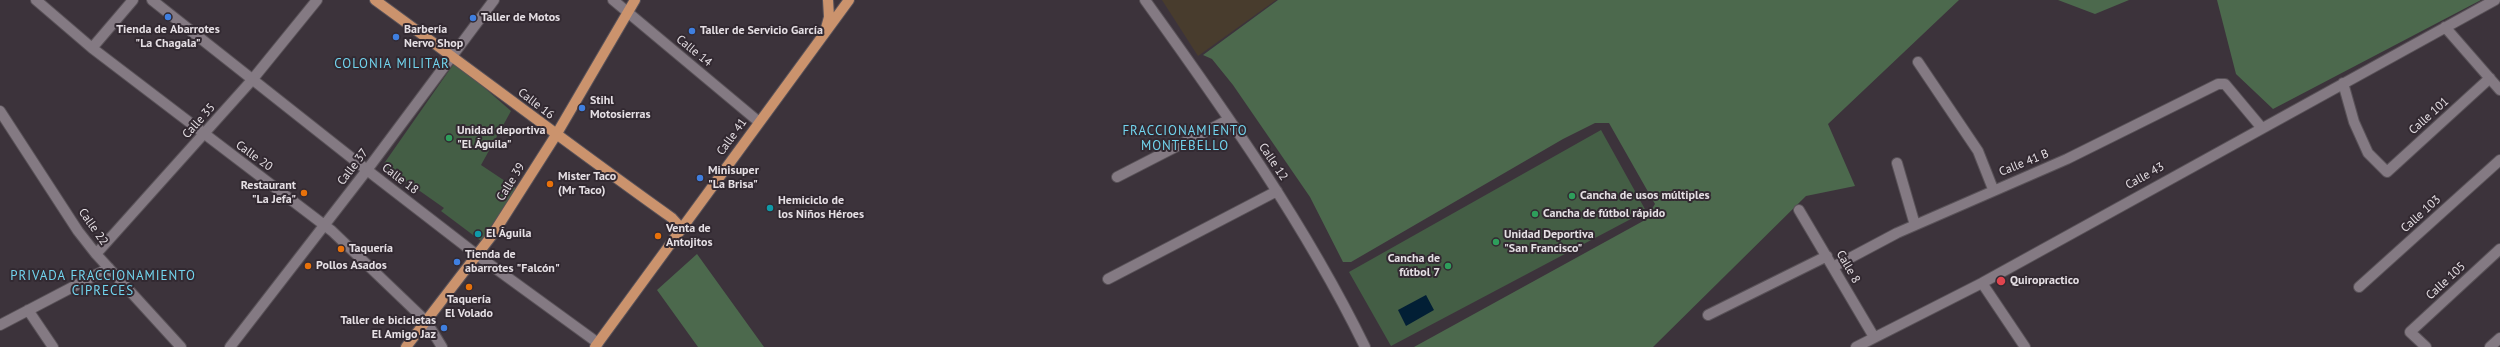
<!DOCTYPE html>
<meta charset="utf-8">
<style>
body{margin:0}
canvas{display:block;background:#3c333b}
</style>
<canvas width="2500" height="347"></canvas>
<script>
const g = document.querySelector('canvas').getContext('2d');
g.lineJoin = 'round';
function fill(path, color) {
  g.fillStyle = color;
  g.fill(path, 'evenodd');
}
function strokePath(path, color, width, dash) {
  g.strokeStyle = color;
  g.lineWidth = width;
  g.lineCap = dash ? 'butt' : 'round';
  g.setLineDash(dash || []);
  g.stroke(path);
}
function drawText(font, color, halo, rows, align = 'center') {
  g.font = font + ' "PT Sans",sans-serif';
  g.lineWidth = 4;
  g.setLineDash([]);
  g.textBaseline = 'middle';
  g.strokeStyle = halo;
  g.fillStyle = color;
  for (const [text, x, y, turn = 0] of rows) {
    g.save();
    g.translate(x, y);
    g.rotate((+turn || 0) * Math.PI / 180);
    g.textAlign = isNaN(turn) ? turn : align;
    if (halo) g.strokeText(text, 0, 0);
    g.fillText(text, 0, 0);
    g.restore();
  }
}
fill(new Path2D(`
 M1162,0H1276L1198,56Z`), '#483c2d');
fill(new Path2D(`
 M455,62L511,111L481,165L517,189L481,241L441,211L444,208L383,165Z
 M1601,130L1646,211L1391,346L1349,272Z`), '#445e45');
fill(new Path2D(`
 M1278,0H1959L1828,124L1855,186L1806,196L1653,347H1414L1645,220L1655,204L1609,123H1595L1563,139L1351,262H1343L1310,197L1233,85L1212,59L1203,55Z
 M2058,0H2129L2095,14Z
 M2217,0H2481L2273,109L2236,74Z
 M697,254L764,347H698L657,290Z`), '#4c694d');
fill(new Path2D(`
 M1426,295L1434,310L1406,326L1398,310Z`), '#021f35');
const minor = new Path2D(`
 M36,0L92,48L332,231L426,321L442,347
 M152,0L367,170L477,255L598,343
 M613,0L759,122
 M1145,0C1225,111 1305,224 1365,347
 M2445,27L2500,90
 M92,48L133,0
 M1918,62L1978,151L1993,189
 M2343,83L2354,122L2368,153L2387,172L2490,78
 M0,111L78,231L96,254L181,347
 M1897,163L1915,225
 M1117,177L1228,120
 M1799,210L1874,337
 M96,254L252,80L317,0
 M1833,267L1897,233L2067,159L2218,84H2225L2261,127
 M1108,279L1277,191
 M1982,283L2025,347
 M2359,287L2500,160
 M28,310L53,347
 M1708,315L1827,256
 M0,325L109,268
 M230,347L367,170L494,0
 M1856,347L1982,283L2495,0
 M2426,347L2410,332L2500,249
 M2490,347L2500,338`);
const major = new Path2D(`
 M375,0C474,72 572,147 672,218L681,228
 M826,28L829,17L828,0
 M406,347L493,234L556,135L635,0
 M595,347L849,0`);
strokePath(minor, '#595258', 12);
strokePath(major, '#595258', 12);
strokePath(minor, '#847a83', 10);
strokePath(major, '#cb936d', 10);
for (const [x, y, r, color] of [
 [168,17,4,"#3f7fe0"],
 [473,18,4,"#3f7fe0"],
 [692,31,4,"#3f7fe0"],
 [396,37,4,"#3f7fe0"],
 [582,108,4,"#3f7fe0"],
 [449,138,4,"#2e9e5b"],
 [700,178,4,"#3f7fe0"],
 [550,184,4,"#e8710a"],
 [304,193,4,"#e8710a"],
 [1572,196,4,"#2e9e5b"],
 [770,208,4,"#0f9aa8"],
 [1535,214,4,"#2e9e5b"],
 [478,234,4,"#0f9aa8"],
 [658,236,4,"#e8710a"],
 [1496,242,4,"#2e9e5b"],
 [341,249,4,"#e8710a"],
 [457,262,4,"#3f7fe0"],
 [308,266,4,"#e8710a"],
 [1448,266,4,"#2e9e5b"],
 [2001,281,5,"#e0444e"],
 [469,287,4,"#e8710a"],
 [444,328,4,"#3f7fe0"]
]) {
  const dot = new Path2D();
  dot.arc(x, y, r, 0, 2 * Math.PI);
  g.fillStyle = color;
  g.fill(dot);
  strokePath(dot, '#322931', 1.5);
}
drawText('bold 12px', '#e5dfe4', '#322931', [
 ["Taller de Motos",481,18],
 ["Tienda de Abarrotes",168,30,"center"],
 ["\"La Chagala\"",168,44,"center"],
 ["Barbería",404,30],
 ["Nervo Shop",404,44],
 ["Taller de Servicio García",700,31],
 ["Stihl",590,101],
 ["Motosierras",590,115],
 ["Unidad deportiva",457,131],
 ["\"El Águila\"",457,145],
 ["Minisuper",708,171],
 ["\"La Brisa\"",708,185],
 ["Mister Taco",558,177],
 ["(Mr Taco)",558,191],
 ["Restaurant",296,186,"right"],
 ["\"La Jefa\"",296,200,"right"],
 ["Cancha de usos múltiples",1580,196],
 ["Hemiciclo de",778,201],
 ["los Niños Héroes",778,215],
 ["Cancha de fútbol rápido",1543,214],
 ["Venta de",666,229],
 ["Antojitos",666,243],
 ["El Águila",486,234],
 ["Unidad Deportiva",1504,235],
 ["\"San Francisco\"",1504,249],
 ["Taquería",349,249],
 ["Tienda de",465,255],
 ["abarrotes \"Falcón\"",465,269],
 ["Cancha de",1440,259,"right"],
 ["fútbol 7",1440,273,"right"],
 ["Pollos Asados",316,266],
 ["Quiropractico",2010,281],
 ["Taquería",469,300,"center"],
 ["El Volado",469,314,"center"],
 ["Taller de bicicletas",436,321,"right"],
 ["El Amigo Jaz",436,335,"right"]
], 'left');
drawText('12px', '#e5dfe4', '#322931', [
 ["Calle 14",694,51,39],
 ["Calle 16",536,104,38],
 ["Calle 101",2429,116,-42],
 ["Calle 35",199,121,-48],
 ["Calle 41",732,137,-54],
 ["Calle 20",254,156,36],
 ["Calle 12",1273,162,56],
 ["Calle 41 B",2024,163,-22],
 ["Calle 37",353,167,-53],
 ["Calle 43",2145,176,-29],
 ["Calle 18",400,179,37],
 ["Calle 39",511,182,-58],
 ["Calle 103",2421,214,-42],
 ["Calle 22",93,227,55],
 ["Calle 8",1848,267,60],
 ["Calle 105",2446,281,-43]
]);
g.letterSpacing = '1px';
drawText('13px', '#72d5ef', '#322931', [
 ["COLONIA MILITAR",392,64],
 ["FRACCIONAMIENTO",1185,131],
 ["MONTEBELLO",1185,146],
 ["PRIVADA FRACCIONAMIENTO",103,276],
 ["CIPRECES",103,291]
]);
g.letterSpacing = '0px';
</script>
